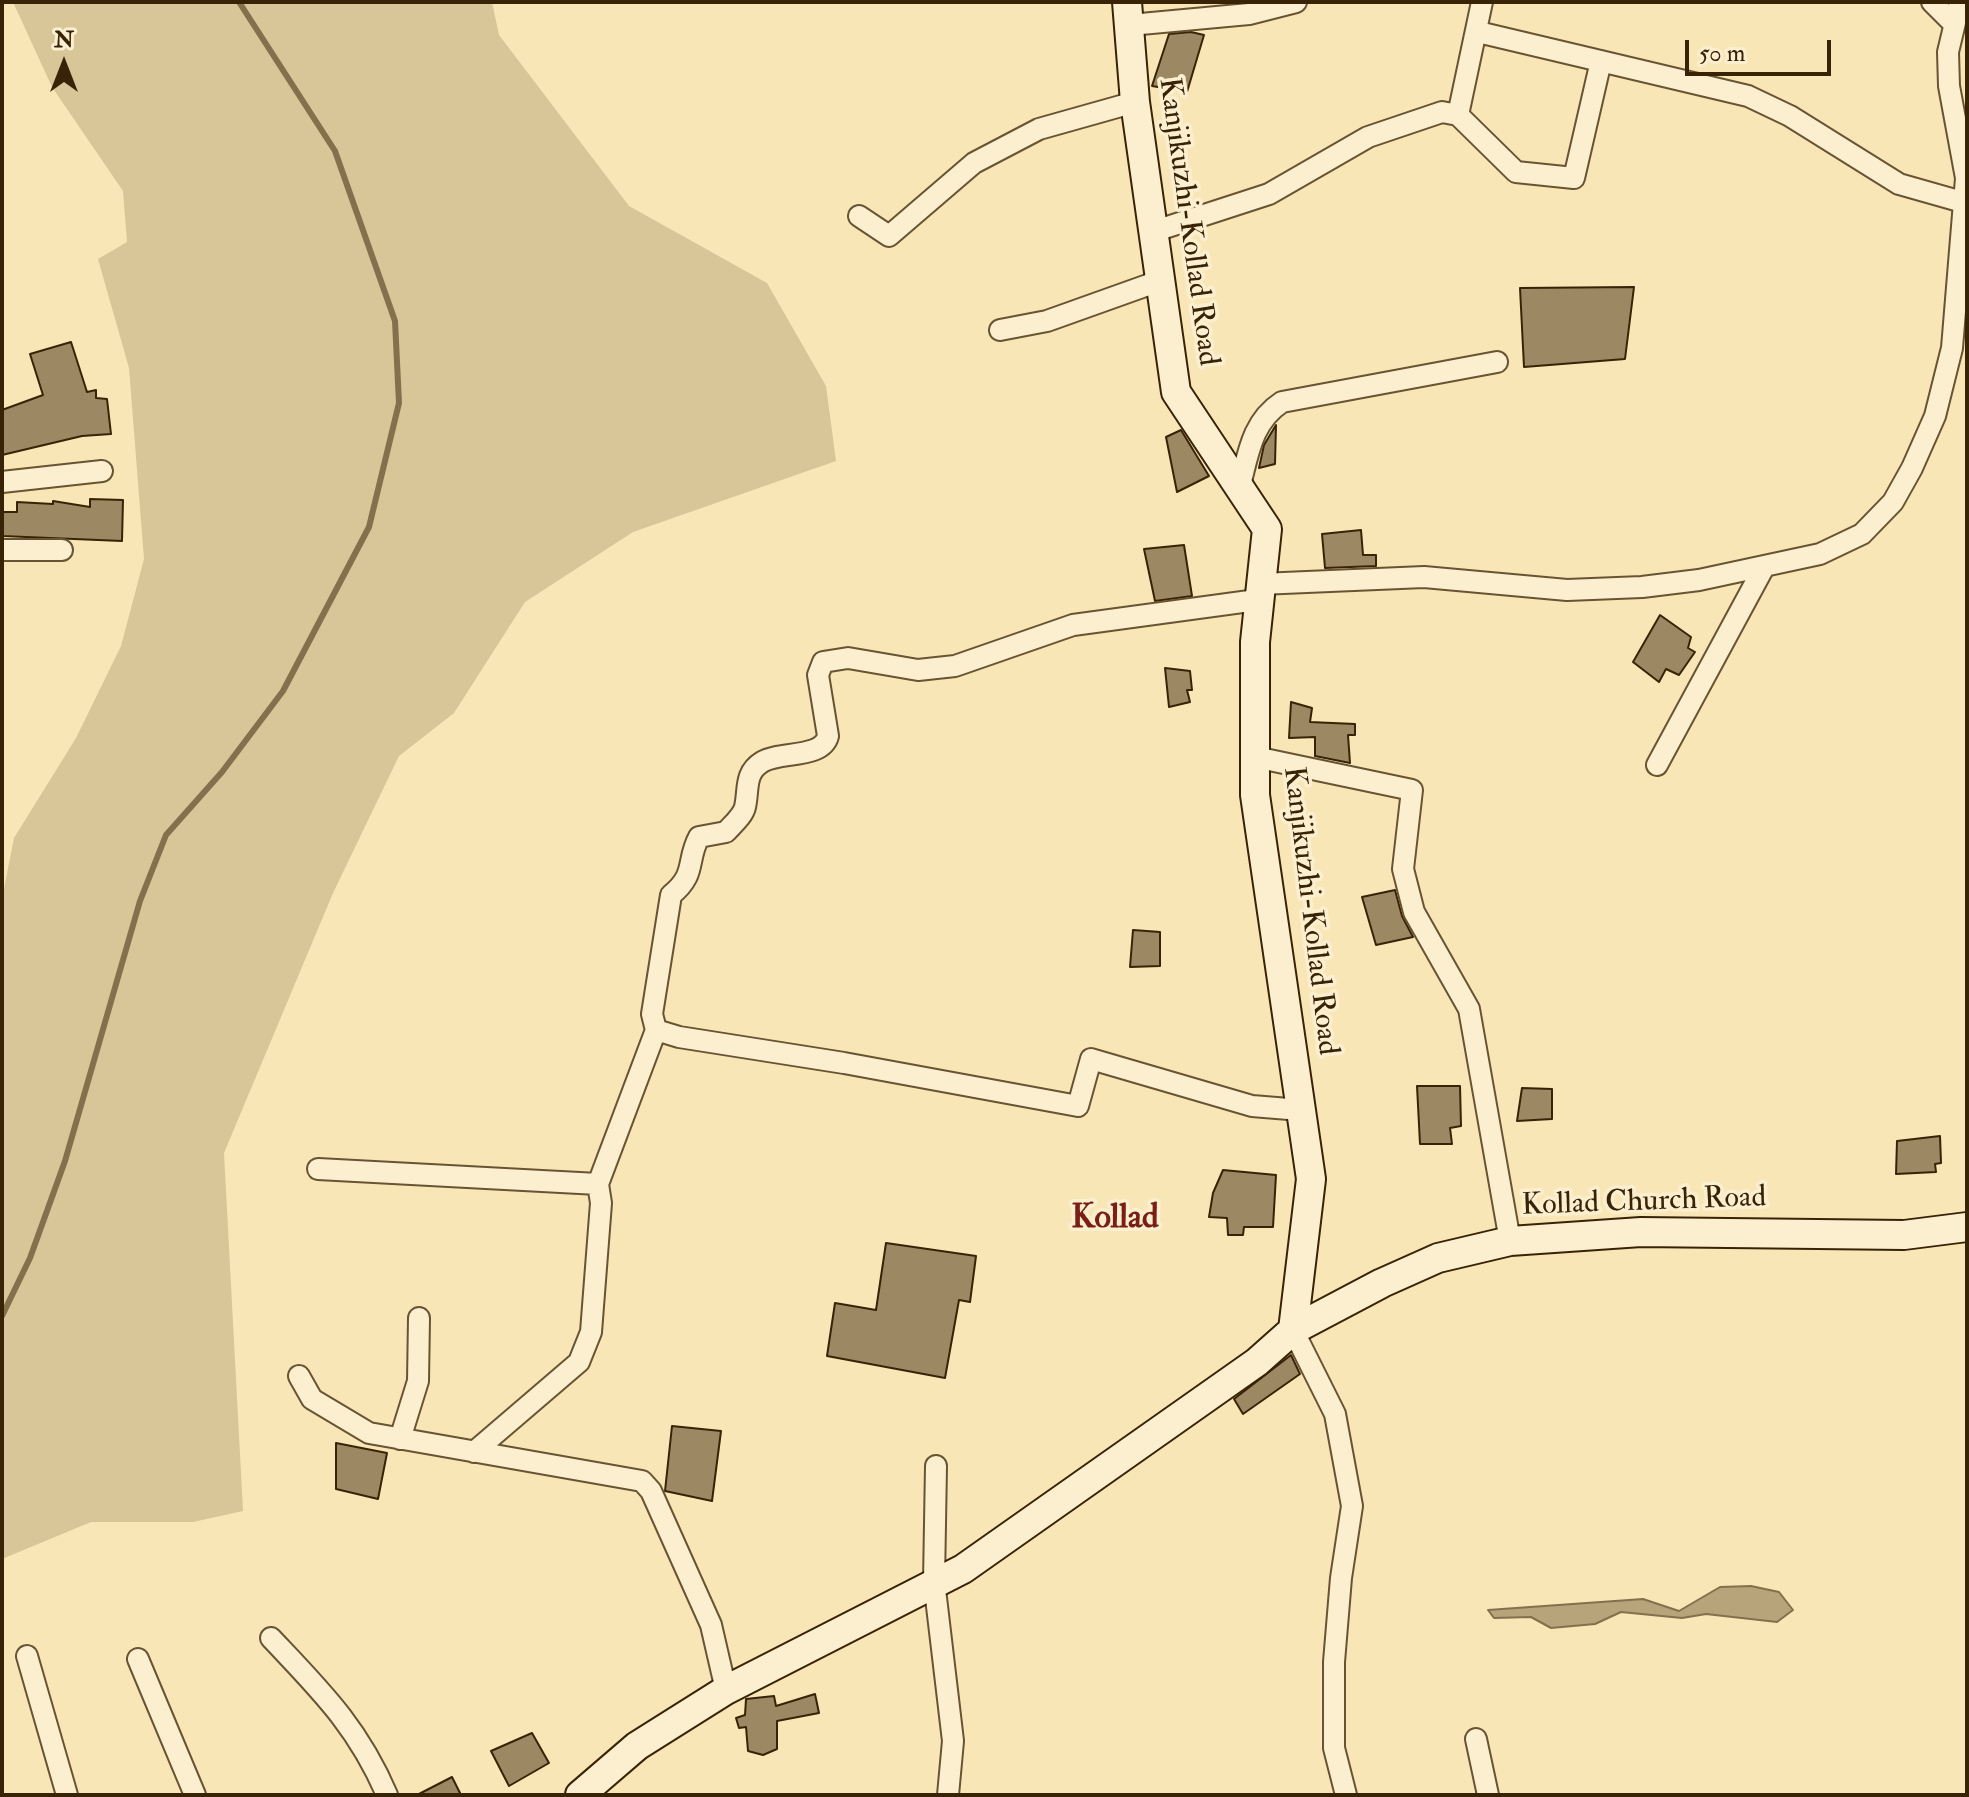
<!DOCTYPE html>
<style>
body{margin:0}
#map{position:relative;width:1969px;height:1797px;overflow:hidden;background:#f9e6b6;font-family:"IM FELL Double Pica",serif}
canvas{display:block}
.frame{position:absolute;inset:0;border:4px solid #382306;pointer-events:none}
.north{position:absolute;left:24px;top:24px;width:80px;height:80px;-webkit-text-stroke:6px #fbefd0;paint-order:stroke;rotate:0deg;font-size:22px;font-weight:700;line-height:32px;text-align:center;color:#382306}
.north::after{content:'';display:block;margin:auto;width:28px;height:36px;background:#382306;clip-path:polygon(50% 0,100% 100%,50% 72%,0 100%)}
.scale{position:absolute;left:1685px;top:40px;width:146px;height:36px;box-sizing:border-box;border:4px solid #382306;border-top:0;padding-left:10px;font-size:24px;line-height:28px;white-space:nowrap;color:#382306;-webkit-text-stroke:6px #fbefd0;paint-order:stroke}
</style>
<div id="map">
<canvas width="1969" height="1797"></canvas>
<div class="frame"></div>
<div class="north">N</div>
<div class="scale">50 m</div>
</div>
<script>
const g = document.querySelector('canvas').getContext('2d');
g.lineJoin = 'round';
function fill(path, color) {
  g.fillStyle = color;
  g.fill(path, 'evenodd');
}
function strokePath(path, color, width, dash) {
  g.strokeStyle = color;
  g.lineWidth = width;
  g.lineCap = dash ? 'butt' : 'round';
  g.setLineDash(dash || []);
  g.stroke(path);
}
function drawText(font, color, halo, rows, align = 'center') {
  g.font = font + ' "IM FELL Double Pica",serif';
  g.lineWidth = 7;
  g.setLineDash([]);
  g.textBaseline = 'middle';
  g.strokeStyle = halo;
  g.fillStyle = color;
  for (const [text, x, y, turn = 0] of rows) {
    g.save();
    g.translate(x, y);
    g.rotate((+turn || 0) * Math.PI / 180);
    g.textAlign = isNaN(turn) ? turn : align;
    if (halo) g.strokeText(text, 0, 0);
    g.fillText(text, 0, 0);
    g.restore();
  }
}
fill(new Path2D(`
 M13,2H492L499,35L629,206L767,283L826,386L836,461L633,532L525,602L454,713L399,756L333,893L224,1153L243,1511L193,1522H91L2,1559V899L14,838L76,738L121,646L144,559L129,368L98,259L127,242L123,191L52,87Z`), '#d8c598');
const water = new Path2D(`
 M1751,1586L1779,1592L1793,1610L1777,1622L1706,1614L1682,1618L1621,1612L1595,1624L1551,1628L1531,1617L1494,1618L1488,1610L1643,1599L1679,1611L1720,1587Z`);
fill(water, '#b7a47a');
strokePath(water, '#84704c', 2);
strokePath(new Path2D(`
 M2,1316L30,1258L65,1161L140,901L166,835L222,772L283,691L369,527L399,403L395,321L335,151L239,2`), '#84704c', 6);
const building = new Path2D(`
 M1191,32L1204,35L1187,92L1152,86L1169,34Z
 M1634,287L1625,359L1524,367L1520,288Z
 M71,342L87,392L96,390V398L107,399L111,434L82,436L2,455V410L43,395L30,354Z
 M1276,425L1275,464L1259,468L1264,445Z
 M1181,430L1209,476L1177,492L1166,437Z
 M90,499L123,500L122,541L2,536V512H17V502L53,504V501L90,507Z
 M1361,530L1363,555H1376V566L1325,568L1322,534Z
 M1184,545L1192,596L1155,601L1144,549Z
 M1660,615L1691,637L1688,648L1695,652L1679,675L1666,669L1659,682L1633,662Z
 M1165,668L1190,671L1192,690H1187L1190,702L1169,707Z
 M1291,702L1312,708L1310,722L1355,724V735H1348L1350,763L1315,756V737L1289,738Z
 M1395,890L1402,916L1413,937L1376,945L1362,897Z
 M1133,930L1160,932V966L1130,967Z
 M1417,1086H1460L1461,1126L1450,1128L1452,1144H1420Z
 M1522,1088L1552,1089V1119L1517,1121Z
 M1940,1136L1941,1163L1935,1164L1936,1172L1896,1174L1897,1141Z
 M1223,1170L1276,1175L1273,1227H1244L1243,1235H1228L1227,1218L1209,1217L1213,1193Z
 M886,1243L976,1256L970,1302L959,1300L945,1378L827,1356L835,1303L876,1310Z
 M1291,1355L1300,1374L1243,1414L1234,1399Z
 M672,1426L721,1431L712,1501L665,1491Z
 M336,1443L387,1453L378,1499L336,1489Z
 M815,1694L819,1713L777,1721V1749L763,1755L748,1751L746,1727L739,1728L736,1718L745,1715L746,1699L774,1696L776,1706Z
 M532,1733L549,1763L509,1786L491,1751Z
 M452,1777L461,1795H417Z`);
fill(building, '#9c8862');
strokePath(building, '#382306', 2);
const street = new Path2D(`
 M1932,2L1953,23
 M1130,25L1249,14L1296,2
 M1478,32L1748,96L1790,116L1899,184L1966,203
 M1458,115L1482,2
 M859,216L889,236L974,163L1039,129L1135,102
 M1152,232L1269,194L1368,137L1442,112L1458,115L1516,172L1574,178L1601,61
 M1000,330L1047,321L1159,281
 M2,482L102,471
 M1239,489C1248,456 1251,422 1282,402L1497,362
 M2,550H62
 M1260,584L1424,577L1567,590L1642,587L1699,580L1820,554L1862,534L1893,502L1912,468L1935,416L1952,348L1966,178L1949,86L1948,52L1960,2
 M1257,600L1073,625L955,666L918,670L848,658L823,662L818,675L828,736C822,759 780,751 762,762C744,773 749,790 745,807C743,816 732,825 726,832L699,837C686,861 697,874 671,895L652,1014L656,1030L679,1037L844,1063L1078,1106L1091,1059L1252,1106L1301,1110
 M1255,757L1412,790L1403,869L1414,912L1469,1009L1510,1241
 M1657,765L1764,567
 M318,1169L598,1184
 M1293,1330L1335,1414L1352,1506L1341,1578L1334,1662V1748L1346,1795
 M299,1376L312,1399L369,1433L642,1481L651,1491L711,1625L726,1690
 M400,1439L418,1381L419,1318
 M474,1452L579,1362L591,1332L601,1203L598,1184L656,1030
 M936,1466L934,1581L953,1741L948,1795
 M271,1638C321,1691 358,1727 387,1795
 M27,1656L67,1795
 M138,1659L195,1795
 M1476,1739L1488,1795`);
const secondary = new Path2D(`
 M1127,2L1135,102L1176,392L1267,529L1255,642V795L1311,1179L1293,1330
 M580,1795L637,1746L726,1690L963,1569L1257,1362L1293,1330L1382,1283L1438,1258L1510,1241L1641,1232L1904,1235L1967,1227`);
strokePath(street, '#685432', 24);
strokePath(secondary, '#382306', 32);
strokePath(street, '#fbefd0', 20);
strokePath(secondary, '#fbefd0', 28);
drawText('30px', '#382306', '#fbefd0', [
 ["Kanjikuzhi-Kollad Road",1187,222,82],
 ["Kanjikuzhi-Kollad Road",1309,911,83],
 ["Kollad Church Road",1644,1203,-2]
]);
drawText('bold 34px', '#7a1f14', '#fbefd0', [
 ["Kollad",1115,1220]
]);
</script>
